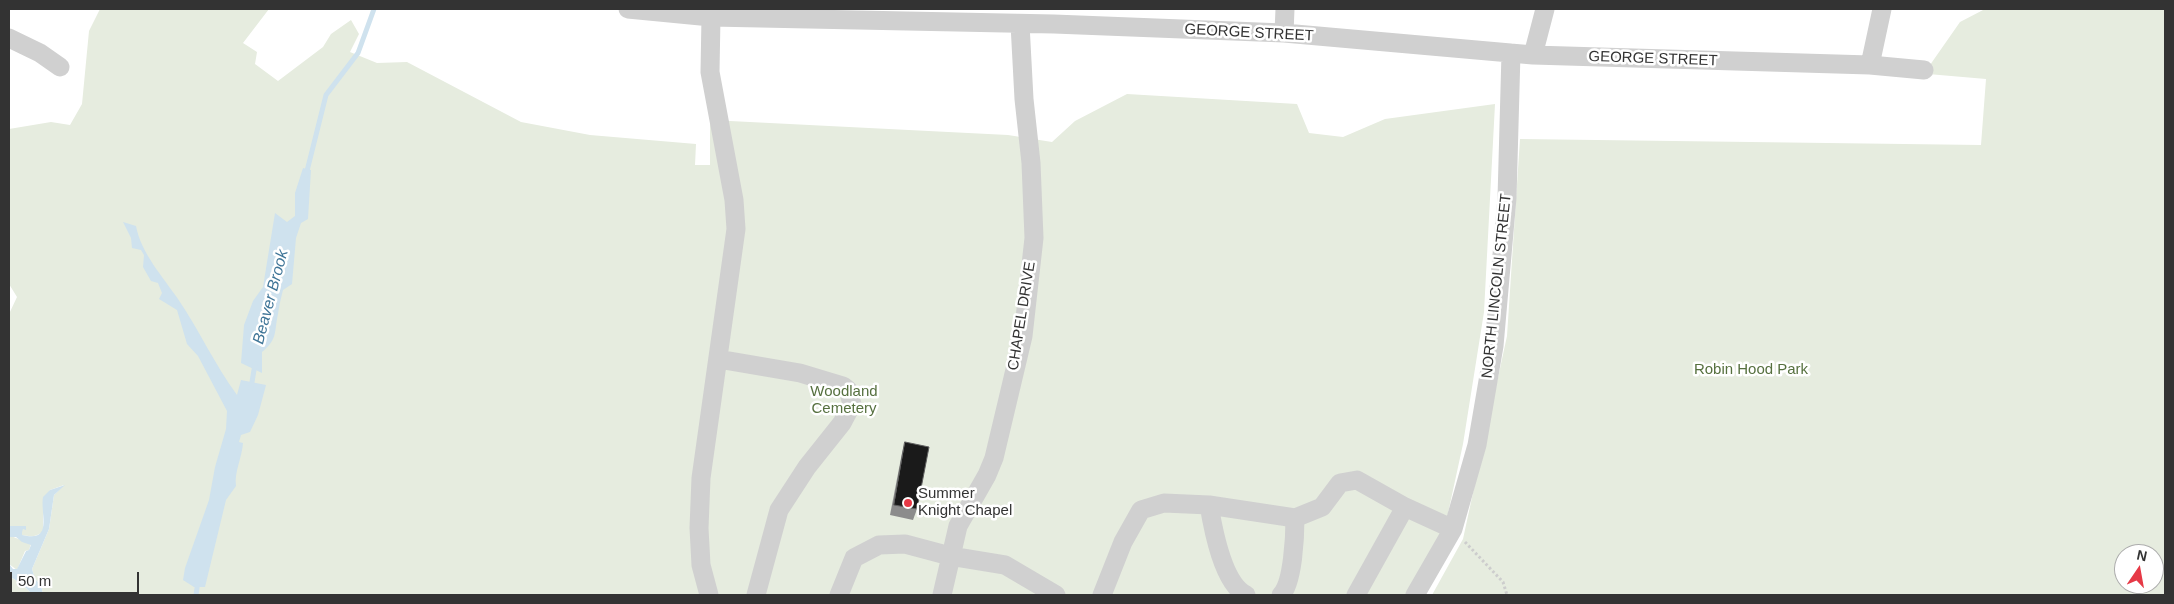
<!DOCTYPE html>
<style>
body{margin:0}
#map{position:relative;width:2174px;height:604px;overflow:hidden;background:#fff;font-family:Arial,sans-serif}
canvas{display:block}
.frame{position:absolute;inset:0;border:10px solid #333;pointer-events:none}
.north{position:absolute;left:2114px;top:544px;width:50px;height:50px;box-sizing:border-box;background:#fff;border:1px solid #adadad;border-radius:50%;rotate:12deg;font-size:14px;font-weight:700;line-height:20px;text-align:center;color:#333}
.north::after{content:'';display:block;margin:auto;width:18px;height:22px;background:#e63946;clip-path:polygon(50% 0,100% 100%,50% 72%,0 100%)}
.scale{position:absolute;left:10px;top:572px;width:129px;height:22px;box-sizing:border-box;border:2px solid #333;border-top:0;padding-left:6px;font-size:15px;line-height:18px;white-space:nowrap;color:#333;-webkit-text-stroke:4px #fff;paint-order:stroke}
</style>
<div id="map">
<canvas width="2174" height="604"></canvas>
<div class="frame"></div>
<div class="north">N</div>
<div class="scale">50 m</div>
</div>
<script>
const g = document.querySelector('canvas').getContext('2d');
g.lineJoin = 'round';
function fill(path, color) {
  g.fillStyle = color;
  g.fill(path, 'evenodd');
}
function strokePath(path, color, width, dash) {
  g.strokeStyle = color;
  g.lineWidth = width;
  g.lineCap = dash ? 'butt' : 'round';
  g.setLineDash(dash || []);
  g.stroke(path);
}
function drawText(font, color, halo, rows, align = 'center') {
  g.font = font + ' Arial,sans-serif';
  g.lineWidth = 5;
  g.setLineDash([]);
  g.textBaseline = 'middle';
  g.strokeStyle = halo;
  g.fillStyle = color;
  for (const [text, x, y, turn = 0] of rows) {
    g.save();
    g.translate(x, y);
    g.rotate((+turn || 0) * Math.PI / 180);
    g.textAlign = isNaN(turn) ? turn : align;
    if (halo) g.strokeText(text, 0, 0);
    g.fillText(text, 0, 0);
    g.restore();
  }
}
fill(new Path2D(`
 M100,9H269L243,43L257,52L255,64L278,81L323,47L331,34L351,20L359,34L350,52L377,63L407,62L521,122L590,135L696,144L695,165H710V120L1008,135L1052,142L1075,121L1127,94L1297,104L1309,133L1343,137L1385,119L1495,104L1484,312L1463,444L1445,527L1408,595H43L41,585L35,579L32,569L49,529L54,495L64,485L50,490L43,515V531C37,537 31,537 22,535V527L9,526V314L17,297L9,284V129L51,122L70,125L82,104L89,31Z
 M1985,9H2165V595H1432L1463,539L1507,336L1520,139L1981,145L1986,79L1928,74L1930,65L1960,22ZM2124,554H2154V584H2124Z
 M11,536L31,544L29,550L25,551L17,570L9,564V537Z
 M9,576L22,584L33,595H9Z`), '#e6ecdf');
fill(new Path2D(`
 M303,168L311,170L308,219L301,223L296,238L292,284L283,290C281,298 279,306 278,314C274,332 278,339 262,352V373L241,363L244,325L253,301L263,287L275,213L287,222L295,216V193Z
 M123,222L136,226C141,253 163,277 178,299C199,330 215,365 237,395L241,380L266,385L258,415L250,432L241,435L239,442L243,443C242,458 234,472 236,486L226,500L205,587H194L183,580L185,568L209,500L215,467L226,429L227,411L198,356L187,344L177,310L159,299L162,293L158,283L151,281L143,267L144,255L141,250L132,248L131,238Z
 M65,485L54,495L49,529L32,569L35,579L41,585L43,595H33L22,584L9,576V564L13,569H17L26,551L29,550L31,545L22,542L16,537H9V526H26V530L23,529L22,532V535C54,543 40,514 43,497L50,490Z`), '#cfe2ee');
strokePath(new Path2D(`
 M306,175L326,95L358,53L374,9
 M251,388L255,364
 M196,595L198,581`), '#cfe2ee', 5);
strokePath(new Path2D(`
 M1465,542L1503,582L1507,595`), '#cdcdcd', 3, [2.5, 2.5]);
strokePath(new Path2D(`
 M628,9L711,17L1054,24L1284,33L1533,55L1870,65L1924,70
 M1284,33L1285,9
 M9,38L40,53L60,67
 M1533,55L1545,9
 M1870,65L1882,9
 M718,359L800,373L843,386L848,390L852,404L842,423L807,467L779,510L756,595
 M1209,505C1213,529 1223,583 1246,595
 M709,595L701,565L699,528L701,478L736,229L734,200L710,72L711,17
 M839,595L854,558L879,545L905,544L950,556L1005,565L1056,595
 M942,595L958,526L987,475L994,458L1023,336L1034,238L1031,163L1024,99L1020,24
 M1102,595L1123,542L1141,510L1164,503L1209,505L1295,518L1322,507L1340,483L1357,480L1405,507L1453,529
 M1281,595C1293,583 1295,536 1295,518
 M1356,595L1405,507
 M1415,595L1453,529L1477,445L1494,346L1507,198L1511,53`), '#d0d0d0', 19);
fill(new Path2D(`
 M905,442L917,509L913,520L890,515L902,453Z`), '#8c8c8c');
const building = new Path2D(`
 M905,442L929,447L917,509L894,505Z`);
fill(building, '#1a1a1a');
strokePath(building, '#5f5f5f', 1);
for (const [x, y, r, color] of [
 [908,503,5,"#e63946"]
]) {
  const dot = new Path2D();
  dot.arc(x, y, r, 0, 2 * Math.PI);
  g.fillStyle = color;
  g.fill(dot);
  strokePath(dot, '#fff', 2);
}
drawText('15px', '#333', '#fff', [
 ["GEORGE STREET",1249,33,3],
 ["GEORGE STREET",1653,59,2],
 ["NORTH LINCOLN STREET",1497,286,-84],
 ["CHAPEL DRIVE",1022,316,-81]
]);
drawText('15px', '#56703f', '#fff', [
 ["Robin Hood Park",1751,370],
 ["Woodland",844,392],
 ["Cemetery",844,409]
]);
drawText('15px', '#333', '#fff', [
 ["Summer",918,494],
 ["Knight Chapel",918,511]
], 'left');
drawText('italic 16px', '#3f7597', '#fff', [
 ["Beaver Brook",271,297,-75]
]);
</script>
